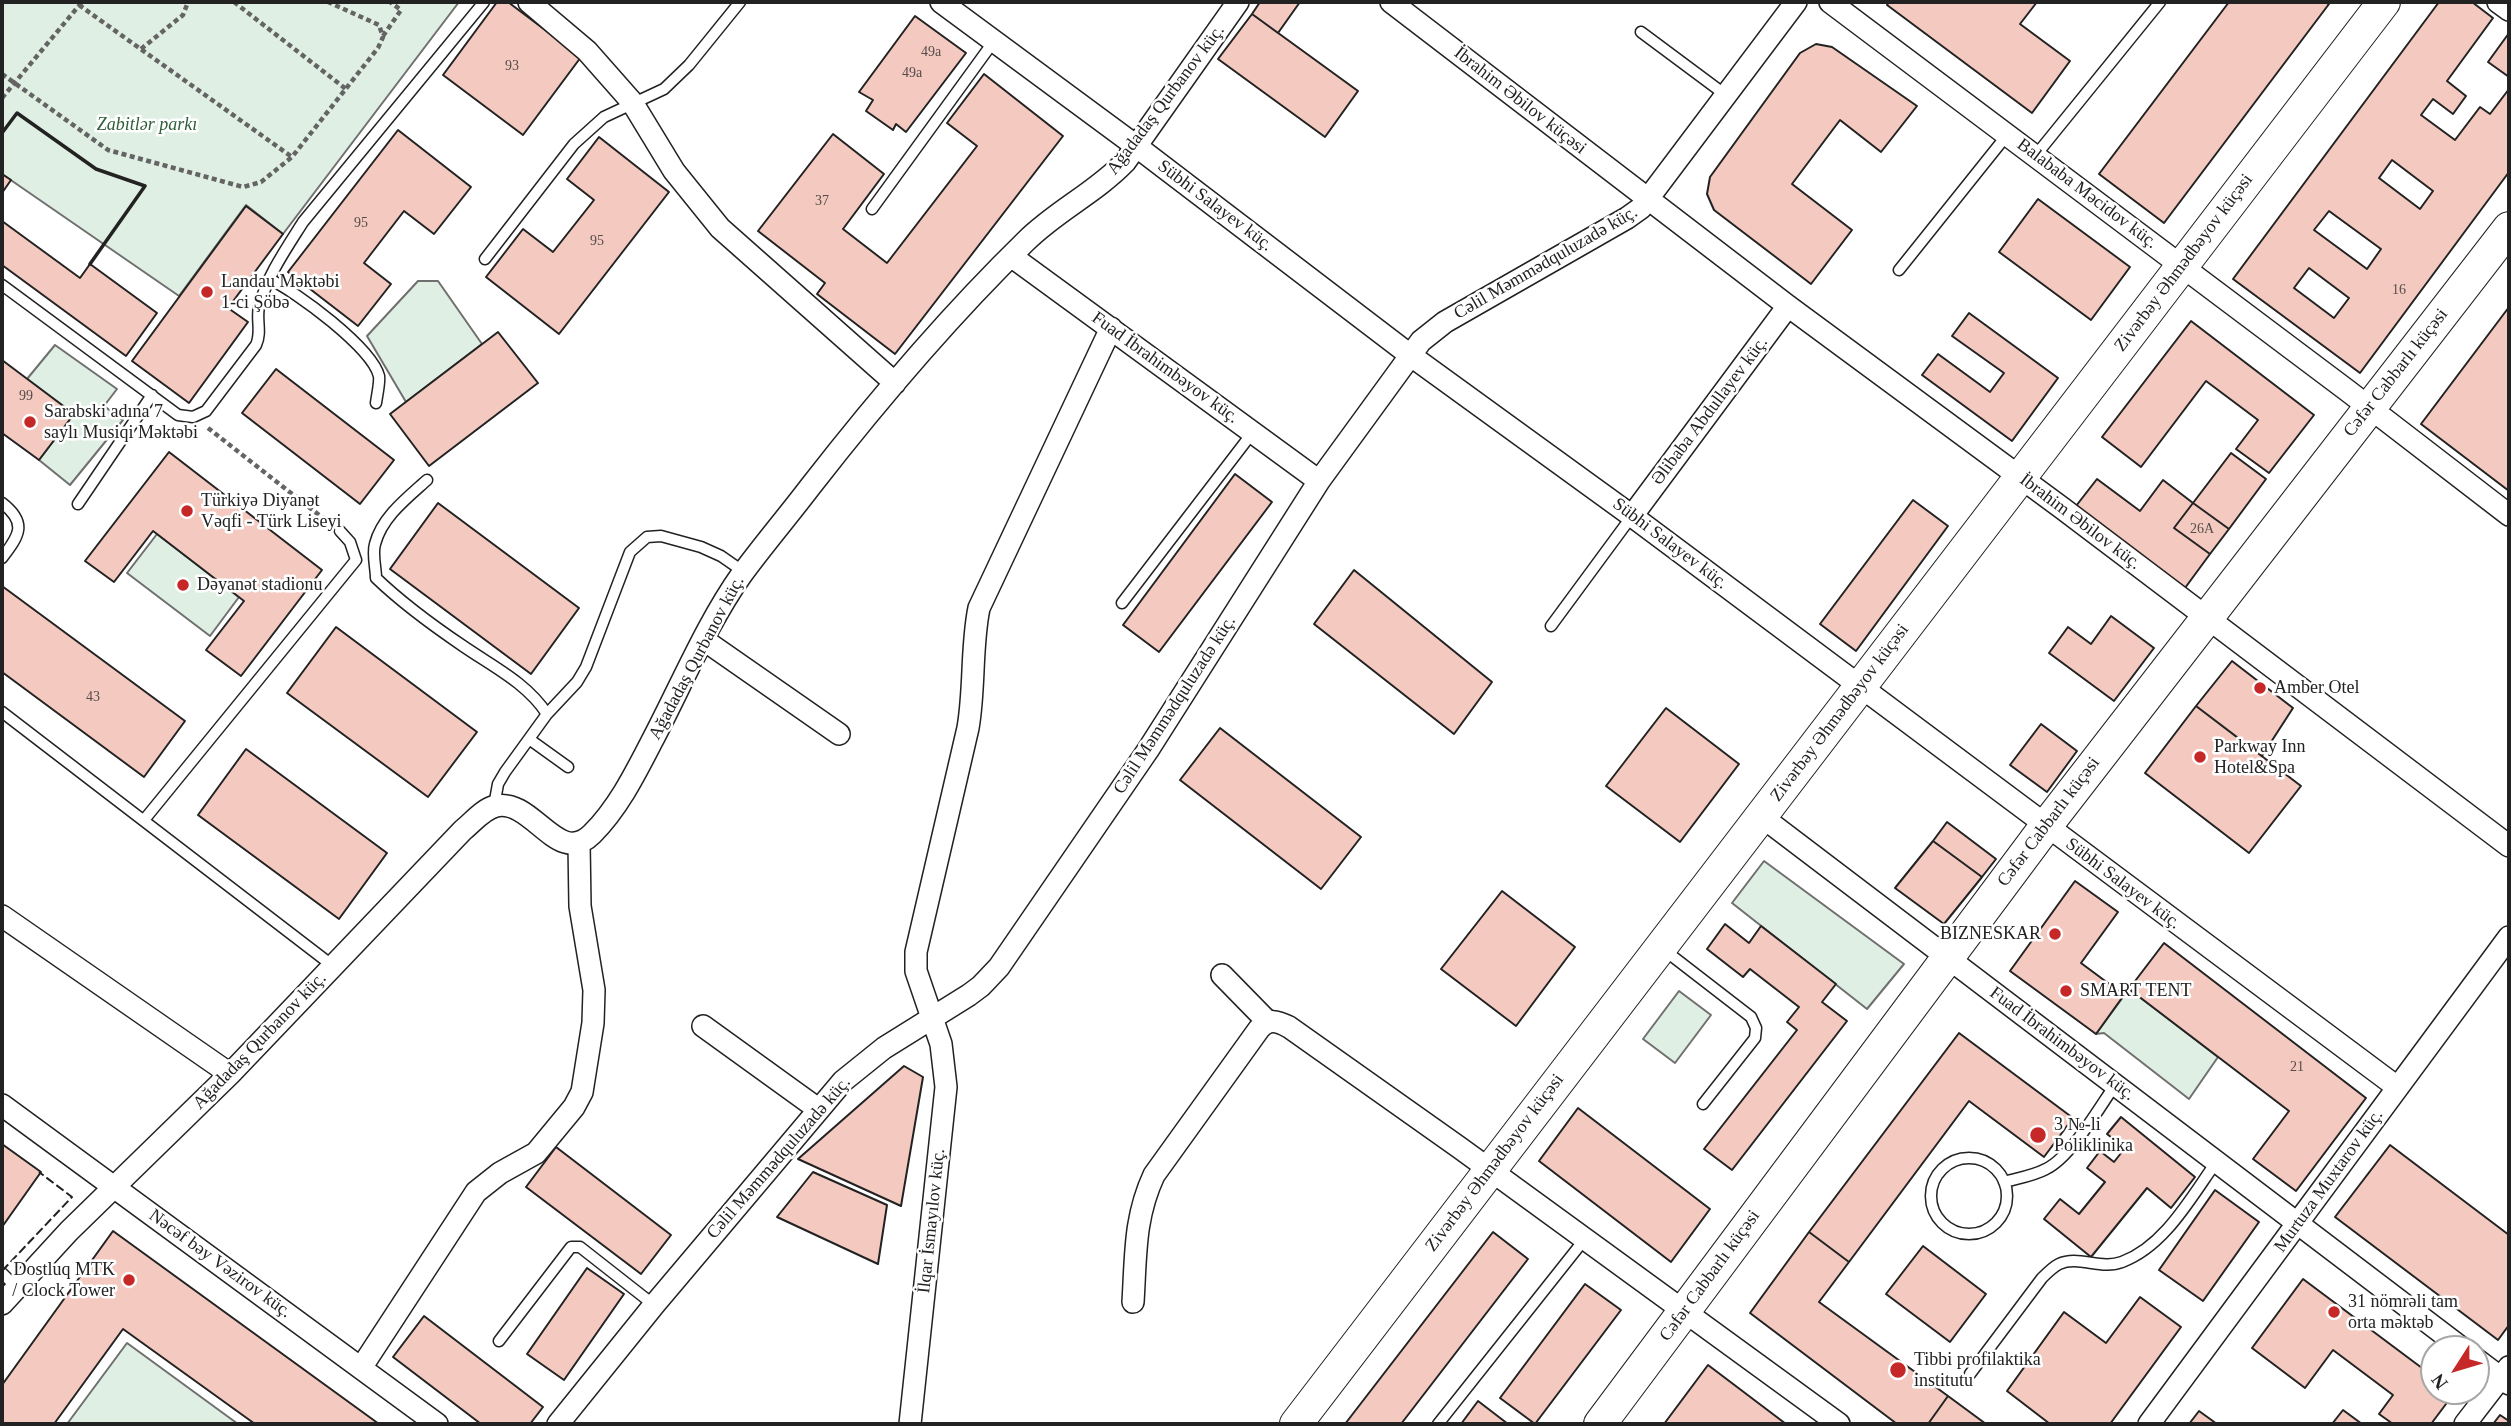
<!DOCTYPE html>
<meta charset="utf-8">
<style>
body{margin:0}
#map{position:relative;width:2511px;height:1426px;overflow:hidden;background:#fff;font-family:"Times New Roman",serif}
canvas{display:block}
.frame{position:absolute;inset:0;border:4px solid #222;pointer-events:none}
.north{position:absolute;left:2420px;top:1335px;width:70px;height:70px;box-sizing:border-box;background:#fff;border:2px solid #a7a7a7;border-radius:50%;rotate:233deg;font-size:19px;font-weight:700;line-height:28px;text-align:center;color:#222}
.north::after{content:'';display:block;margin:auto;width:24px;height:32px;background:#c62828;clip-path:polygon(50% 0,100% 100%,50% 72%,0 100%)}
</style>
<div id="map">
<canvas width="2511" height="1426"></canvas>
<div class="frame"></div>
<div class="north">N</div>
</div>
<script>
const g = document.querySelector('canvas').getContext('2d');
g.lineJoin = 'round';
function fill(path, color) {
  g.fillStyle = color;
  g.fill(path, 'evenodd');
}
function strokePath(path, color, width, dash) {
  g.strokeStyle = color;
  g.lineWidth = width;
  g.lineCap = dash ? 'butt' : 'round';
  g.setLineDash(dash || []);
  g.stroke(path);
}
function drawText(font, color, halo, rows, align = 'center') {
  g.font = font + ' "Times New Roman",serif';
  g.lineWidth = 5;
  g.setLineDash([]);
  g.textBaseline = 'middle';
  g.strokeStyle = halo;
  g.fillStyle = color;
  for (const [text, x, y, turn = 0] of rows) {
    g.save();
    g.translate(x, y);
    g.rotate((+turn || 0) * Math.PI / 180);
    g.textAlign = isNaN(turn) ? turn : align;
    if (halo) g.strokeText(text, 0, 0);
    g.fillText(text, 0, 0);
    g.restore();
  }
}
const green = new Path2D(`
 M2,2H459L283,234L246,205L179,296L2,174Z
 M418,281H438L482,344L406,402L367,336Z
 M55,345L117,389L104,406L123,420L70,485L39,460L74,414L27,379Z
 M157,534L239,597L210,636L127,573Z
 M1764,861L1904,964L1867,1009L1732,903Z
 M2129,989L2218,1057L2189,1099L2104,1033L2096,1034Z
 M1679,991L1711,1015L1675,1063L1643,1039Z
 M127,1343L238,1424H67Z`);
fill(green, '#e0efe3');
strokePath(green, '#6f6f6f', 2);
const building = new Path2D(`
 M497,2H508L581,57L523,135L443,75Z
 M1260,2H1300L1278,33L1252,14Z
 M1889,2H2037L2020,24L2070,61L2032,113L1887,5Z
 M2229,2H2325L2329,4L2164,223L2099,174Z
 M2439,2H2472L2493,18L2447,81L2466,96L2453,114L2433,99L2421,115L2455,140L2480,107L2490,114L2509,89V172L2360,373L2233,279ZM2392,160L2433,191L2420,209L2379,178ZM2329,211L2381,249L2367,269L2314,230ZM2309,268L2349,298L2334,318L2294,288Z
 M1252,14L1358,91L1325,137L1218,59Z
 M915,16L966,53L906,132L896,124L893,130L866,111L873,100L859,92Z
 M2509,33V77L2488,62Z
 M1816,44L1832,47L1917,106L1881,152L1840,120L1792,184L1852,230L1811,284L1714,210L1707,194L1710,177L1800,53Z
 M984,74L1063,136L895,354L817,294L825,283L758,231L833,134L884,174L843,229L887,263L977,146L947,123Z
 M398,130L471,187L434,234L404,211L364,263L391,284L358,326L288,272Z
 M599,137L669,192L559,334L486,277L523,229L553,252L594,200L567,179Z
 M2,174L11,180L2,193Z
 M2038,199L2130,267L2091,320L1999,252Z
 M246,206L283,234L228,308L248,322L189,403L132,361Z
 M2,221L80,278L90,264L157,313L126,356L2,265Z
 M2509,307V491L2421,424Z
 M1969,313L2058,378L2012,441L1922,375L1938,354L1990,392L2004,373L1952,336Z
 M2191,321L2314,415L2269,473L2236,449L2258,420L2206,381L2141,467L2102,437Z
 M498,332L538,383L429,466L390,414Z
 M2,360L74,414L39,460L2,433Z
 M276,369L394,460L360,504L242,413Z
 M169,452L322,570L241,676L206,650L244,601L157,534L153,531L114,582L85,561Z
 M2231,453L2266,479L2229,529L2193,503Z
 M1235,474L1272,502L1159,652L1123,625Z
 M2097,479L2140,511L2163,480L2193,503L2174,528L2210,554L2185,588L2076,506Z
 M1913,500L1948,526L1856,651L1820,624Z
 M438,503L579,608L531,674L390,569Z
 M2193,503L2229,529L2210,554L2174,528Z
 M1354,570L1492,682L1454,734L1314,624Z
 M2,586L185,721L144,777L2,672Z
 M2111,616L2154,648L2114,701L2049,653L2068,627L2091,644Z
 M336,627L477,732L428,797L287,693Z
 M2232,661L2293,708L2262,756L2196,706Z
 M2196,706L2301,786L2249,853L2145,773Z
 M1666,708L1739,764L1680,842L1606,786Z
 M2041,724L2077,751L2047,792L2010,765Z
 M1220,728L1361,837L1321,889L1180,780Z
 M246,749L387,853L339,919L198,815Z
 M1947,822L1996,859L1982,877L1933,841Z
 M1933,841L1982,877L1944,924L1895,888Z
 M2075,881L2118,912L2081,963L2124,995L2096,1034L2010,971Z
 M1502,891L1575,947L1516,1026L1441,969Z
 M1725,924L1749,943L1761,926L1836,984L1822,1002L1847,1021L1732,1170L1704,1149L1797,1030L1787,1022L1799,1007L1750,969L1743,977L1707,949Z
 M2164,943L2366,1098L2296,1191L2253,1159L2289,1111L2129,989Z
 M1959,1033L2073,1118L2044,1157L1969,1101L1849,1262L1809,1232Z
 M904,1066L923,1077L901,1206L798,1159Z
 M1578,1108L1710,1209L1671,1262L1539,1161Z
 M2121,1117L2195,1177L2171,1208L2147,1188L2091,1257L2044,1219L2060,1199L2079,1214L2105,1182L2087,1168L2100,1151L2114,1162L2125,1148L2107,1134Z
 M2,1144L41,1172L2,1227Z
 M2390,1145L2509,1235V1325L2498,1340L2335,1217Z
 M556,1147L671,1235L641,1274L526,1187Z
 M813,1172L887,1205L878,1264L777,1217Z
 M2215,1190L2259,1222L2203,1301L2159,1270Z
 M113,1231L379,1424H255L123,1329L54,1424H2V1385Z
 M1493,1232L1528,1259L1401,1424H1345Z
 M1809,1232L1849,1262L1819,1302L1948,1396L1928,1424H1897L1750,1313Z
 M1923,1246L1986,1294L1950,1342L1886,1294Z
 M587,1268L624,1294L564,1380L527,1354Z
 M2303,1279L2434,1377V1391L2455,1392L2431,1424H2393L2379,1414L2393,1395L2333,1350L2305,1388L2252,1348Z
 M1585,1284L1621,1310L1535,1424L1500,1398Z
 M2140,1297L2181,1327L2110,1424H2050L2007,1391L2064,1312L2106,1343Z
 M424,1316L543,1407L530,1424H481L393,1357Z
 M1708,1365L1786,1424H1664Z
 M1948,1396L1986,1424H1928Z
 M1478,1401L1508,1424H1461Z
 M2343,1410L2362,1424H2332Z
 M2199,1411L2217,1424H2189Z
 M2500,1415L2509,1421V1424H2493Z`);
fill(building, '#f3c9c0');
strokePath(building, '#222', 2);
const service = new Path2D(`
 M1641,32L1727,96
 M2036,155L2160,2
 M872,209L994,41
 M485,259L574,144L604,117L664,89L689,65L740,2
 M1899,270L2007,135
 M269,279C296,291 372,348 379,376C380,383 377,395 376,403
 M2,285L178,415L193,417L206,411L256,345C262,332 256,320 259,307C267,276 286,249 303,222L484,2
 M427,480C407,498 382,517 375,544C372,554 376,568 376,578C403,604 432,625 463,646C492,666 527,683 547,714L505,772L498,784L494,806
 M2,503C28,523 19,536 2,558
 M78,504L152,395
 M1122,603L1253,432
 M1551,626L1632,516
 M2,712L333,966
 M547,714L577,682L586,667L630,552L647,537L661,536L701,547L721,556L744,572
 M529,739L568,767
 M144,820L356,560L350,542L340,531
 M1663,949L1751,1017L1756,1028L1755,1038L1703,1104
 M1931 1196a38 38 0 1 1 76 0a38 38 0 1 1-76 0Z
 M2004,1182C2018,1178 2033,1176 2046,1169C2071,1157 2099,1108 2115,1085
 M2,1273L17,1288
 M499,1341L571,1247H580L654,1305
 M1970,1374L2042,1278C2047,1273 2053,1267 2059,1264C2078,1255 2101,1270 2122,1262C2165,1246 2191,1197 2217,1161
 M1438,1424L1584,1240`);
const minor = new Path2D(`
 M529,2L587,51L632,102L674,171L720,228L895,383
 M941,2L1136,146L1410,355L1632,516L2397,1087
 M1391,2L1788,306L2062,508L2509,846
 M1830,2L2348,391L2509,515
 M2498,2L2509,10
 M1011,256L1319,481
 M1632,516L1788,306
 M704,640L839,734
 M1761,816L2463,1349
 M2,916L230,1074
 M1222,975L1268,1022
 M703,1026L818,1109
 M2,1105L437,1424
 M1133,1302C1136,1255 1134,1218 1154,1175L1259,1029C1269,1018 1277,1021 1289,1027L1460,1148L1839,1424
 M2,1304L69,1231L230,1074L463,830C473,822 483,809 496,806C533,798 558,868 592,834C618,808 635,774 652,741C680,688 707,623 742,574C764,544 788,516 810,487C877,401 948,317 1026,241C1056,211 1095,193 1125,162L1238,2
 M2476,1359L2509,1384
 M361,1368L476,1192L500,1173L536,1153L574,1107L582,1092L593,1023L594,990L580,906L579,843
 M558,1424L654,1305L843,1081L884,1048L969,995L981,986L999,967L1148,750L1319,481L1421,341L1445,322L1627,218L1641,208L1796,2
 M910,1424L946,1087L941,1044L916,971V952L968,728C975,688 971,647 979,608L1111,328
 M2149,1424L2509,937
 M2465,1424L2509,1367`);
const primary = new Path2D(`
 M1296,1424L2384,2
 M1600,1424L2046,826L2509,228`);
strokePath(service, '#222', 13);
strokePath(minor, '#222', 24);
strokePath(primary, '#222', 34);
strokePath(new Path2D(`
 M234,2L346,89
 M79,5L292,157
 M383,36L401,10L390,2
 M141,49L183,15L188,2
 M2,74L108,150L243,187L261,182L292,157L378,48L383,37L379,25L328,2
 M2,98L82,2
 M208,428L328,522`), '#646464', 4.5, [5, 3.5]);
strokePath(service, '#fff', 10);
strokePath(minor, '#fff', 21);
strokePath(primary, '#fff', 32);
strokePath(new Path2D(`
 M2,1271L72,1197L39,1172`), '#222', 2, [9, 3.5]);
strokePath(new Path2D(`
 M2,133L17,113L96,169L145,186L90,264`), '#222', 3.5);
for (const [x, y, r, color] of [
 [207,292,7,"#c62828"],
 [30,422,7,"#c62828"],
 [187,511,7,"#c62828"],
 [183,585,7,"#c62828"],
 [2260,688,7,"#c62828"],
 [2200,757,7,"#c62828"],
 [2055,934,7,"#c62828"],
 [2066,991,7,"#c62828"],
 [2038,1135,9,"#c62828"],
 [129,1280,7,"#c62828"],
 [2334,1312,7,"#c62828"],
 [1898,1370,9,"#c62828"]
]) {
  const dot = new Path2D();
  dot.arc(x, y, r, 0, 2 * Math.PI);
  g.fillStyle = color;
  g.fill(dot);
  strokePath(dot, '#fff', 2.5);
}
drawText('14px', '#564c4a', null, [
 ["49a",931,52],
 ["93",512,66],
 ["49a",912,73],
 ["37",822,201],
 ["95",361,223],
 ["95",597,241],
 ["16",2399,290],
 ["99",26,396],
 ["26A",2202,529],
 ["43",93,697],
 ["21",2297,1067]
]);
drawText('18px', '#222', '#fff', [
 ["Ağadadaş Qurbanov küç.",1166,100,-53],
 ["İbrahim Əbilov küçəsi",1520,101,38],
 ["Balababa Məcidov küç.",2087,194,37],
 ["Sübhi Salayev küç.",1215,206,37],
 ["Cəlil Məmmədquluzadə küç.",1546,263,-30],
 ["Zivərbəy Əhmədbəyov küçəsi",2184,263,-53],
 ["Fuad İbrahimbəyov küç.",1165,368,36],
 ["Cəfər Cabbarlı küçəsi",2396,373,-52],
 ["Əlibaba Abdullayev küç.",1710,411,-53],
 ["İbrahim Əbilov küç.",2080,522,37],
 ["Sübhi Salayev küç.",1670,544,37],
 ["Ağadadaş Qurbanov küç.",697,658,-62],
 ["Cəlil Məmmədquluzadə küç.",1175,705,-57],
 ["Zivərbəy Əhmədbəyov küçəsi",1840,713,-53],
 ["Cəfər Cabbarlı küçəsi",2049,822,-53],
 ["Sübhi Salayev küç.",2123,884,37],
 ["Ağadadaş Qurbanov küç.",260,1041,-46],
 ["Fuad İbrahimbəyov küç.",2062,1044,37],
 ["Cəlil Məmmədquluzadə küç.",779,1158,-49],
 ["Zivərbəy Əhmədbəyov küçəsi",1495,1163,-53],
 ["Murtuza Muxtarov küç.",2329,1181,-54],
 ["İlqar İsmayılov küç.",932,1221,-84],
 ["Nəcəf bəy Vəzirov küç.",220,1264,36],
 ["Cəfər Cabbarlı küçəsi",1710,1276,-54]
]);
drawText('italic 18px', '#2f5e38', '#fff', [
 ["Zabitlər parkı",147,125]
]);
drawText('18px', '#222', '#fff', [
 ["Landau Məktəbi",221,282],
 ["1-ci Şöbə",221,303],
 ["Sarabski adına 7",44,412],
 ["saylı Musiqi Məktəbi",44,433],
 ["Türkiyə Diyanət",201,501],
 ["Vəqfi - Türk Liseyi",201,522],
 ["Dəyanət stadionu",197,585],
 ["Amber Otel",2274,688],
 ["Parkway Inn",2214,747],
 ["Hotel&Spa",2214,768],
 ["BIZNESKAR",2041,934,"right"],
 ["SMART TENT",2080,991],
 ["3 №-li",2054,1125],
 ["Poliklinika",2054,1146],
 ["Dostluq MTK",115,1270,"right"],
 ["/ Clock Tower",115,1291,"right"],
 ["31 nömrəli tam",2348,1302],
 ["orta məktəb",2348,1323],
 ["Tibbi profilaktika",1914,1360],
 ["institutu",1914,1381]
], 'left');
</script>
